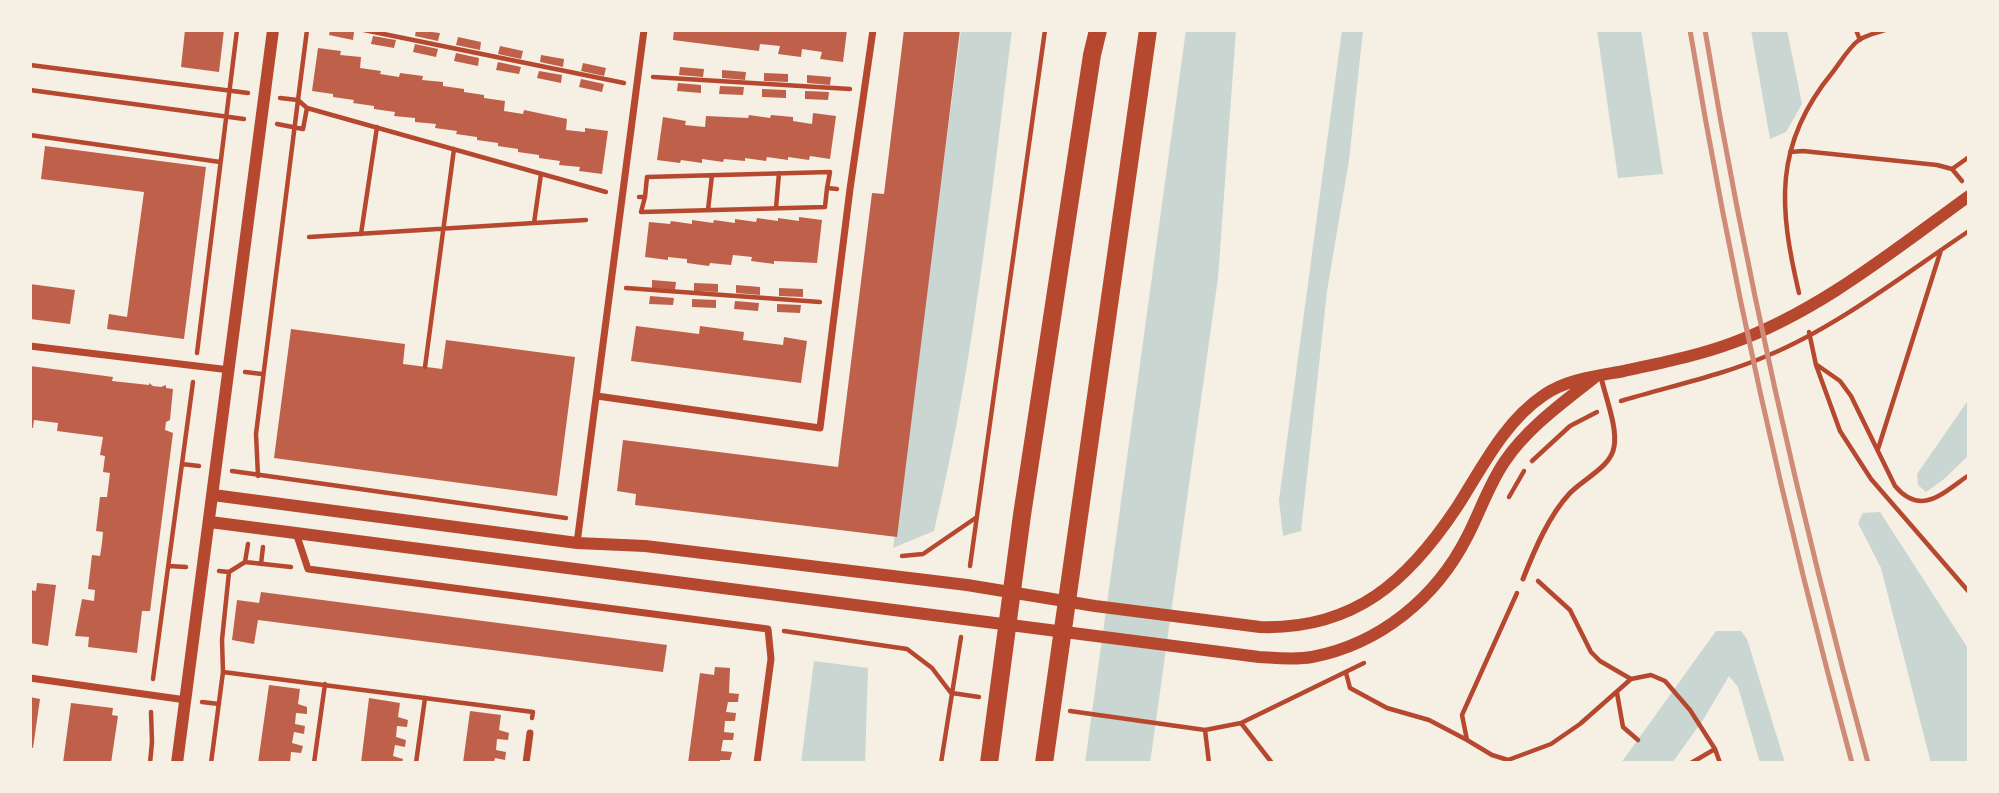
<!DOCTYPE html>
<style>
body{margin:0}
#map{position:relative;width:1999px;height:793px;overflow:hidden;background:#f6efe4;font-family:"Source Serif 4",serif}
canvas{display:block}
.frame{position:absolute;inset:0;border:32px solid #f6efe4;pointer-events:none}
</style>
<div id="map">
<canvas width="1999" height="793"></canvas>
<div class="frame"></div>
</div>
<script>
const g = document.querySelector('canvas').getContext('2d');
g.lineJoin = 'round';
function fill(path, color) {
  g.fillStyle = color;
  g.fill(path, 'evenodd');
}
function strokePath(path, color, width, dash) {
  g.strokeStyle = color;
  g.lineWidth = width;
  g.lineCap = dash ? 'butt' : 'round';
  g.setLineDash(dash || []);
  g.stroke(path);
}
fill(new Path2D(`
 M961,30H1012C991,197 973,367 934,531L893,548Z
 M1186,30H1236L1218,278L1150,763H1085Z
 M1342,30H1363L1349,160L1327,291L1301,531L1283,536L1279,500Z
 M1597,30H1641L1663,174L1618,178Z
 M1751,30H1787L1802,104L1786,132L1770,139Z
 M1969,399V455L1944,479L1926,492L1918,485L1917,474Z
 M1880,512L1969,650V763H1931L1881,568L1858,523L1863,513Z
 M1716,631H1741L1747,639L1785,763H1760L1738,687L1729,676L1703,720L1672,763H1621Z
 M814,661L868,668L865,763H801Z`), '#c9d6d2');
fill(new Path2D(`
 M185,30H224L219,72L181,67Z
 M330,30L354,32L353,40L329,35Z
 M416,30L440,33L438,41L415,36Z
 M674,30H847L843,62L820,59L822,52L802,49L801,57L778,54L780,46L760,44L759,51L673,40Z
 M904,30H960L897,537L635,505L636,494L617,491L623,440L838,467L872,193L884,194Z
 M373,36L396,40L394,48L371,44Z
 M458,37L481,42L480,50L456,45Z
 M415,44L438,49L436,57L413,52Z
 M500,46L523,51L521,59L498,54Z
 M318,48L341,51L340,55L361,57L360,68L381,71L380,74L399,77L400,73L423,76L422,80L443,82V86L464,89V92L484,95V98L505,101L504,111L523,114L524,110L567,119L566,130L585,132V128L608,131L602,174L579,171L580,167L559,165L560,161L539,158V155L518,152V149L498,146V143L477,140V137L456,134L457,131L435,128L436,124L415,122V118L394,116L395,112L374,109V106L353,103L354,100L333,97V94L312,91Z
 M456,53L479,58L478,66L454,61Z
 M541,55L564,59L563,67L540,62Z
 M498,62L521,67L519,74L496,70Z
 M583,63L606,68L604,76L581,71Z
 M680,67L704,69L703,77L679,75Z
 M722,70L746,72L745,80L722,78Z
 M539,71L562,75L561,83L537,78Z
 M764,73L788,74V82L764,81Z
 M807,75L831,77L830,85L807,83Z
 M581,79L604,84L602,92L579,87Z
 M678,83L701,85V93L677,91Z
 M720,86L744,87L743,95L719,94Z
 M762,89L786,90V98L762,97Z
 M805,91L829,92L828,100L805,99Z
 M813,113L836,116L830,159L810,156L809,160L788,157V160L767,157L766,161L745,158V161L724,159L723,162L702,159V163L681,160L680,163L657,160L663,117L686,121L685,125L705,127L706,116L748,118L749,115L770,118L771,115L793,117V121L812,124Z
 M45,146L206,167L184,339L107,329L109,314L127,317L144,192L41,179Z
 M799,217L822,220L817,263L774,261V264L751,261L752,257L733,255L731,265L710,263L709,266L687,263V259L668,257V260L645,257L649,222L670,224L671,221L692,224V220L713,223L714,220L735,223V219L756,222L757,218L778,221V218L799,221Z
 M652,280L676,282L675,290L652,288Z
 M694,283L718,284V292L694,291Z
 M30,284L75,290L70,324L30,319Z
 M736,285L760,287V295L736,293Z
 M779,288L803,289V297L779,296Z
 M650,296L674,298L673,305L649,304Z
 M692,299L716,300V308L692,307Z
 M735,301L759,303L758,311L734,309Z
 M777,304L801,305L800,313L777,312Z
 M636,326L699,334L700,326L744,332L743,340L783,345L784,337L807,341L801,383L631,361Z
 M291,329L405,344L403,364L442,369L446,340L575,357L557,496L274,458Z
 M30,366L113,377L112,381L149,385V383L153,386L161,387L166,385V388L173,389L170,420L166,422L165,430L173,433L150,611H142L137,653L88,647L89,637L75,636L82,599L94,601L95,590L88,589L92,555L100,556L102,543L103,532L96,531L100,497H107L110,473L103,472L105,456L100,455L103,437L57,431L58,423L34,420L33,428L30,427Z
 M37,583L56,585L48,646L30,643V590L36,591Z
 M261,592L667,645L663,672L258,620L254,644L232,640L237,600L259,603Z
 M715,667L730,668L729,693L739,694L738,702H728L726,712L736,713L735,721H725L724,732L734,733L733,740H723L721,751L732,752L730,760H720V763H688L700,673L714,675Z
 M269,685L300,689L298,704L307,707V714L296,713L295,724L305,726L304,734L294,732L292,743L303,746L301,753L291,752L290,763H258Z
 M30,697L40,699L33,748L30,747Z
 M369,698L400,703L398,717L408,720L407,727L397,726L396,737L406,740L405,747L395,745L393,756L403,759L402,763H361Z
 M71,703L113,708L112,715L118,716L111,763H63Z
 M470,711L501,715L499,730L509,733L508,740L497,739L496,750L506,752L505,760L495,758L494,763H463Z`), '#bf614a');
strokePath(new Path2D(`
 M307,30L298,100L307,108L606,192
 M364,30L624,83
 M1856,30L1860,40
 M30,65L248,93
 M653,77L850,89
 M30,90L244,119
 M277,124L303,129L307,108
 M30,135L220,162
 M1790,152L1803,151L1937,165L1952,169L1962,181
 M1952,169L1969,157
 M639,197H645L647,177L830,172L827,188
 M645,197L641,212L825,207L827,188L837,189
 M776,208L779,173
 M708,210L712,175
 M534,223L586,220
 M361,234L377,127
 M309,237L534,223L541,174
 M626,288L820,302
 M1799,293C1779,208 1773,145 1832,73C1840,63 1849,47 1859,40C1866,35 1877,33 1885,30
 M1809,332L1816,365L1840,431L1871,479L1969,592
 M197,353L237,30
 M1817,365L1840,381L1851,396L1895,486C1921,517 1943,493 1969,475
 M425,367L454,149
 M245,372L262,374
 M1621,401C1670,386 1721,376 1769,355C1838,326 1906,273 1969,231
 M1878,449L1941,250
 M1532,461L1570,426L1597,412
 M182,464L199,466
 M232,471L566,518
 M258,476L256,434L298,100L280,98
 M1509,497L1524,471
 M902,556L923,554L977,517
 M245,562L248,544
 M261,564L263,547
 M169,566L186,567
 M970,566L1045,30
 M219,571L229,572L245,562L291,567
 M1538,581L1570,610L1591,652L1600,661L1631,679
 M1517,593L1462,715L1467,740L1492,755L1508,760L1551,744L1580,724L1631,679L1651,675L1665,681L1690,710L1715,749L1720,763
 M784,631L907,649L932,668L951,693
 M223,672L533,712L532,718
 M1346,673L1350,688L1387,708L1429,720L1467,740
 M153,679L193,382
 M952,693L979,697
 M1617,693L1623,727L1638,740
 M202,702L219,704
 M1070,711L1205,730L1241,723L1364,663
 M1241,723L1272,763
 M1205,730L1209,763
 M150,763L152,742L151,712
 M211,763L223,672L222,640L229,572
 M314,763L325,684
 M416,763L425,698
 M941,763L961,637
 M1691,763L1715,749`), '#b5482f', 4.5);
strokePath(new Path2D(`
 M1523,579C1534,551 1549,515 1570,493C1583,479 1611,467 1614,447C1618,428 1605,396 1601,377`), '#b5482f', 5);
strokePath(new Path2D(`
 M30,346L230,370
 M597,396L820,428L850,189L873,30
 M296,533L308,569L768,629L771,659L757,763
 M577,543L644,30
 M30,678L186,700
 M526,763L530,733`), '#b5482f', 7);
strokePath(new Path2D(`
 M213,495L577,543L645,546L967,585L1095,606L1260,627C1354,630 1408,581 1457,507C1482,468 1504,422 1544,395C1567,379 1597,376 1624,371C1660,363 1697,356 1732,343C1820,311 1894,250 1969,196
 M210,522L1259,657C1277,658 1295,660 1312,657C1380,644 1436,598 1467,537C1480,512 1489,484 1505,461C1528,427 1564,402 1595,377
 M177,763L273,30`), '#b5482f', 12);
strokePath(new Path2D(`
 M989,763L1022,515L1092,55L1098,30
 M1044,763L1148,30`), '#b5482f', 18);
strokePath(new Path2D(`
 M1690,30C1731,277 1786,522 1852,763
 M1705,30C1746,277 1802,522 1868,763`), '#cf8b77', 5);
</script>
